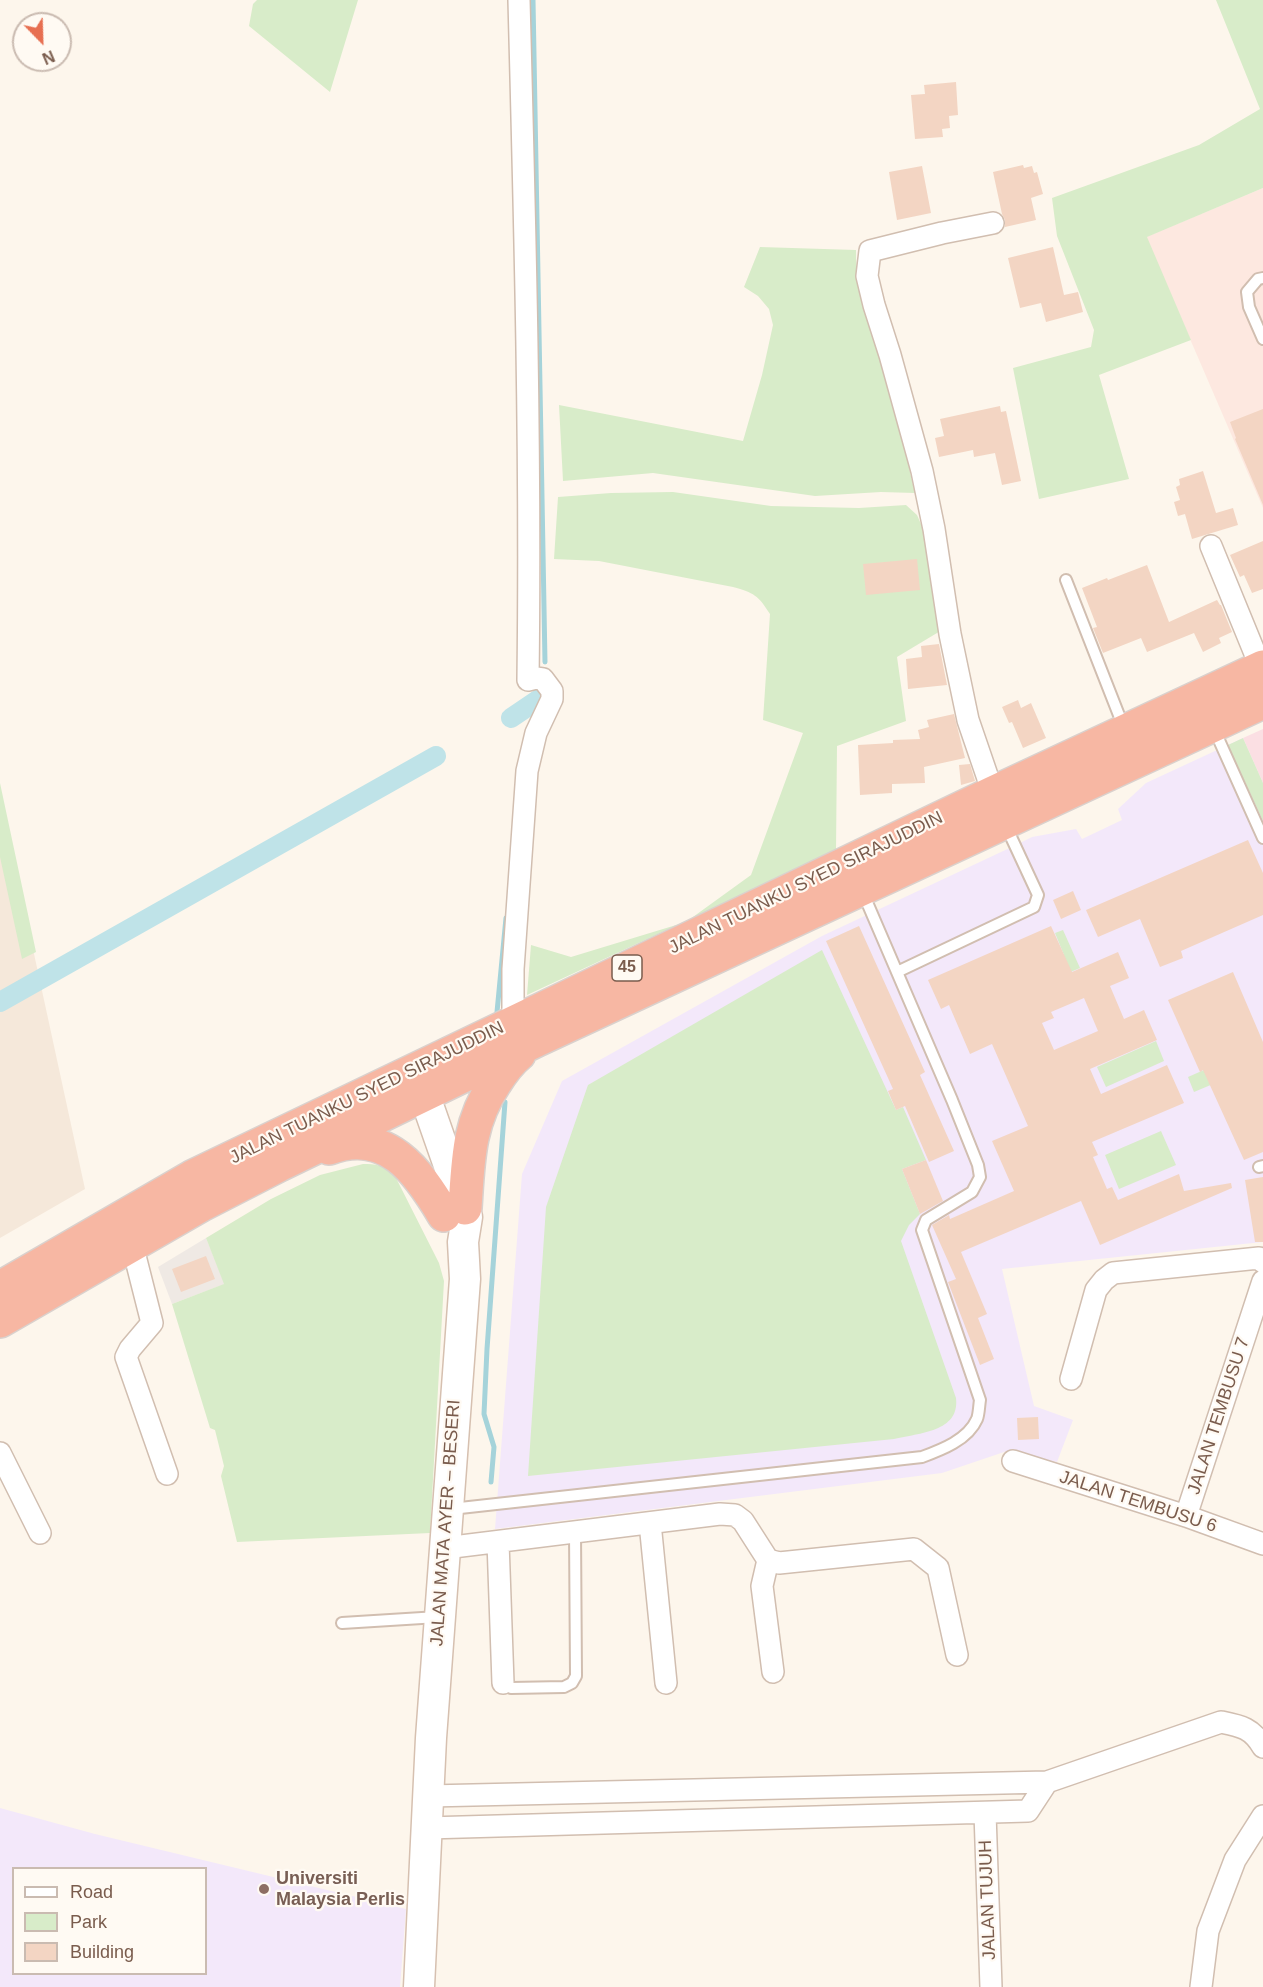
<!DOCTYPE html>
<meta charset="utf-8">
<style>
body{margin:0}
#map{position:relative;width:1263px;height:1987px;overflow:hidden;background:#fdf6ec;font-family:Arial,sans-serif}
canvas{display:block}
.legend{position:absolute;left:12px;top:1867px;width:195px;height:108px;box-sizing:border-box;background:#fffaf3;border:2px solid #cabbb1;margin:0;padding:8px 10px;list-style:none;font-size:18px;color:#7a5c4d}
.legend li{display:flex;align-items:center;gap:12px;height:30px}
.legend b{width:30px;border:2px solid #cabbb1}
.north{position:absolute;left:12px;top:12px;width:60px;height:60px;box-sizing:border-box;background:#fffaf3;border:2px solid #cabbb1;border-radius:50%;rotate:157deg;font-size:16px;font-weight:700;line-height:24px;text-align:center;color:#7a5c4d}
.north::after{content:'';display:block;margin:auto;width:21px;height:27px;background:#e76f51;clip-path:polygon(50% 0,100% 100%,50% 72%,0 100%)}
</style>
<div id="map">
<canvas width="1263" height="1987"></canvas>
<ul class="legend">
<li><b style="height:8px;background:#fff"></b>Road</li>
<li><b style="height:16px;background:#d8ecc9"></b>Park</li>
<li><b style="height:16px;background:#f3d5c3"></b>Building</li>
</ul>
<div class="north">N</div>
</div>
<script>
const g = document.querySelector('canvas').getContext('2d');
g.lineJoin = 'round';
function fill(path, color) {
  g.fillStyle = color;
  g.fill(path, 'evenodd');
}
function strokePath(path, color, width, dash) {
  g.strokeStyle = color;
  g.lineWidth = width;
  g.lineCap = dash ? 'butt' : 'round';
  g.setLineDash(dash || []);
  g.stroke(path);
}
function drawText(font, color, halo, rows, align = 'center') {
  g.font = font + ' Arial,sans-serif';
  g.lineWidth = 4.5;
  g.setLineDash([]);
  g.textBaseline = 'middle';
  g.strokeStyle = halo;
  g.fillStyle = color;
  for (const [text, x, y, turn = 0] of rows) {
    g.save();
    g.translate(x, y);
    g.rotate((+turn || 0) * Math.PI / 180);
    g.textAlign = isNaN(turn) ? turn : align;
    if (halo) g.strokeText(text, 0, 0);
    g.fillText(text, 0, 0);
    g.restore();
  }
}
fill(new Path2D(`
 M0,797L85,1189L0,1238Z`), '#f5e8da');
fill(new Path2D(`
 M1263,188V508L1146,237Z`), '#fde8e0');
fill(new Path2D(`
 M206,1238L225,1284L172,1304L158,1267Z`), '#efe9e4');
fill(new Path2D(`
 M1243,738L1263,783V1242L1002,1269L1034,1406L1073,1420L1057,1462L1007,1451L942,1473L495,1529L522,1174L562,1081L822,936L1016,845L1032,837L1076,829L1082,839L1122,820L1118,809L1146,783Z
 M0,1808L95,1834L406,1909L400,1987H0ZM14,1868H206V1974H14Z`), '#f3e8fa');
fill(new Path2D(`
 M1263,729V783L1243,738Z`), '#fbdfe3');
fill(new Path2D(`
 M257,0H358L330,92L249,26L253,4Z
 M1216,0H1263V188L1147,237L1191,340L1099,375L1129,479L1039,499L1013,368L1091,347L1094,330L1057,236L1052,198L1199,145L1260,109Z
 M760,247L856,250C855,297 877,340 890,384C900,420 906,457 915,493L881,492L815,496L653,473L563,481L559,405L743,441L762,375L773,325L769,309L758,296L744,287Z
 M673,492L771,506L859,508L906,505L917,515L924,531L942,630L897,657L906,721L837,746L836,851L527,995L531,945L571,957L686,922L751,875L803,733L763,720L770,614C758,595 754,593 733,587L599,561L554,559L558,497L611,493Z
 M1243,738L1263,783V821L1228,745Z
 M0,783L36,952L22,959L0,857Z
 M1063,930L1080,968L966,1016L1064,955L1055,933Z
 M822,950L896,1110L903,1107L926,1160L902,1169L920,1214L909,1225L901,1241L956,1398C960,1432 919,1433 894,1439L528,1476L546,1207L588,1085Z
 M1156,1041L1164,1061L1106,1087L1097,1067Z
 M1263,1044V1063L1194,1092L1188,1077Z
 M1161,1131L1176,1165L1119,1189L1105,1155Z
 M363,1164C375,1164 385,1165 394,1174L439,1263L444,1281L430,1533L237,1542L221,1476L224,1466L215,1430L210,1428L172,1304L224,1284L206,1238L271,1199L320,1175Z`), '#d8ecc9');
strokePath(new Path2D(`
 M533,0L545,662
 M497,1012L506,918
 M491,1482L494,1447L484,1414L487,1349L505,1102`), '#a5d3da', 5);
strokePath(new Path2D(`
 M511,718L542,697
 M0,1002L436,756`), '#bfe3e8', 20);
fill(new Path2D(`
 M956,82L958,115L949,116L950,128L942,129L943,137L915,139L911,95L925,94L924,85Z
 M1023,165L1024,168L1032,166L1034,173L1037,172L1043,194L1031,198L1036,220L1005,227V220L1002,214L993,172Z
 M922,166L931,213L897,220L889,172Z
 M1053,247L1064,295L1078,292L1083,312L1046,322L1041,303L1020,308L1008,258Z
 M1000,406L1001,412L1006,411L1021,481L1002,485L995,453L974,457L973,450L939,457L935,438L944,436L940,419Z
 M1263,409V505L1235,439L1236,438L1230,422Z
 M1203,471L1216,513L1233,508L1238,525L1192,539L1185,514L1178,516L1174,502L1180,500L1176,487L1180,485L1179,479Z
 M1263,541V589L1252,593L1244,575L1240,577L1230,555Z
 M917,559L920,590L866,595L863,564Z
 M1147,565L1169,622L1217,600L1220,605H1221L1232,632L1219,638L1221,643L1203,652L1194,633L1147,652L1141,638L1103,653L1093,628L1097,627L1082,588L1107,578L1108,580Z
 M939,644L947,685L908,689L906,659L922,657L921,646Z
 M1018,700L1021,708L1031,703L1046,738L1023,748L1012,722L1009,723L1002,707Z
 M954,714L965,758L924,767L925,783L892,784V793L860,795L858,745L893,743V740L920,739L918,730L929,727L927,720Z
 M970,764L975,781L961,785L959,765Z
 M1248,840L1263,873V915L1181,951L1183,958L1160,967L1140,919L1098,937L1086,910Z
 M1073,891L1081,910L1061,919L1053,900Z
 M859,926L925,1072L920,1075L954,1151L929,1162L905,1106L896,1110L888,1091L893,1089L826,941Z
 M1051,926L1072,972L1118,952L1129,978L1110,986L1124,1019L1144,1010L1157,1040L1090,1069L1101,1094L1167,1065L1184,1103L1092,1142L1098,1155L1093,1157L1107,1189L1112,1187L1118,1200L1179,1174L1184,1191L1231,1183L1232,1188L1100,1245L1081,1201L961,1252L987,1314L978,1318L994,1359L980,1365L948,1282L956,1279L932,1225L949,1215L950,1219L1014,1191L992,1141L1028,1126L992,1044L970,1054L949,1005L941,1009L928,980ZM1084,998L1098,1031L1054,1050L1042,1023L1054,1018L1051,1012Z
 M1233,972L1263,1042V1152L1244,1160L1203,1070L1200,1072L1168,1000Z
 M926,1160L943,1201L920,1214L902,1169Z
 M1263,1177V1242H1255L1245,1180Z
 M206,1256L215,1279L181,1292L172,1269Z
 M1038,1417L1039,1439L1018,1440L1017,1418Z`), '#f3d5c3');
const lane = new Path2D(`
 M1263,278L1258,279L1247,292L1249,307L1263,339
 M1066,580L1124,728
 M1214,729L1263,838
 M897,972L1034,907L1038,895L1005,824
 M1259,1167L1263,1166
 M451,1509L922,1457C941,1450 968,1440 977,1419C979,1414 979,1406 980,1400L922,1230L926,1220L972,1192L980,1177L978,1165L952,1100L863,893
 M342,1623L438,1617
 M503,1683L511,1688L564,1687L572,1683L576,1676L575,1532`);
const street = new Path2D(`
 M993,223L942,233L870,251L867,276L874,305L890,355L922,471L934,529L950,634L968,720L993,793
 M1211,546L1261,668
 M513,1023V969L527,771L536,733L552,699V691L543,679L536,678L528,680C531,453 525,227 519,0
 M132,1244L152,1323L130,1349L126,1357L167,1474
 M1071,1379L1096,1290L1104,1280L1113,1273L1259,1258L1263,1262
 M0,1453L40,1533
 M1013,1461L1186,1516L1263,1544
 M1186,1516L1263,1281
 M650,1523L666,1683
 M498,1542L503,1683
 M445,1548L720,1514L735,1515L743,1521L768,1560L779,1563L914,1549L938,1568L957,1655
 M768,1560L762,1586L773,1672
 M429,1796L1047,1782L1221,1722C1241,1726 1252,1728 1263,1747
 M985,1813L991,1987
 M427,1828L1028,1811L1047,1782
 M1201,1987L1208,1931L1235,1860L1263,1816`);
const secondary = new Path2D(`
 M416,1071L467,1217L463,1242L465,1279L431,1738L419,1987`);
const highway = new Path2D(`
 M329,1148C387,1127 418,1171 444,1215
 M465,1208C468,1161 468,1123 495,1083C502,1072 509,1062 519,1054
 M0,1288L192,1177L993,793L1263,667
 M0,1321L203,1204L279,1165L537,1040L1263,702`);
strokePath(lane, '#d1beb0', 14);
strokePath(street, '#d1beb0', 24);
strokePath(secondary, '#d6c0b0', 33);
strokePath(highway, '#dad1cd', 36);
strokePath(lane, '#fff', 10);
strokePath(street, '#fff', 21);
strokePath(secondary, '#fff', 30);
strokePath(highway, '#f7b7a3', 33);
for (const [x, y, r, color] of [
 [264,1889,6,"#8d6e63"]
]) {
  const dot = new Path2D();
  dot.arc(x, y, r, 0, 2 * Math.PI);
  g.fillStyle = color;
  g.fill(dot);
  strokePath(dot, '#fffaf3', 2);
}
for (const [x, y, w] of [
 [627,968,30]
]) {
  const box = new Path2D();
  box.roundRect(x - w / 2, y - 13, w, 26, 4.5);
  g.fillStyle = '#fffaf3';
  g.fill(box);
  strokePath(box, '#7a5c4d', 1.5);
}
drawText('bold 16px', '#7a5c4d', null, [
 ["45",627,968]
]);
drawText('18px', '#7a5c4d', '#fffaf3', [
 ["JALAN TUANKU SYED SIRAJUDDIN",806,883,-26],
 ["JALAN TUANKU SYED SIRAJUDDIN",367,1093,-26],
 ["JALAN TEMBUSU 7",1219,1416,-72],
 ["JALAN TEMBUSU 6",1138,1502,18],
 ["JALAN MATA AYER – BESERI",446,1523,-86],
 ["JALAN TUJUH",988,1900,-92]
]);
drawText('bold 18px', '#785e54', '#fffaf3', [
 ["Universiti",276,1879],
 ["Malaysia Perlis",276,1900]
], 'left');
</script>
